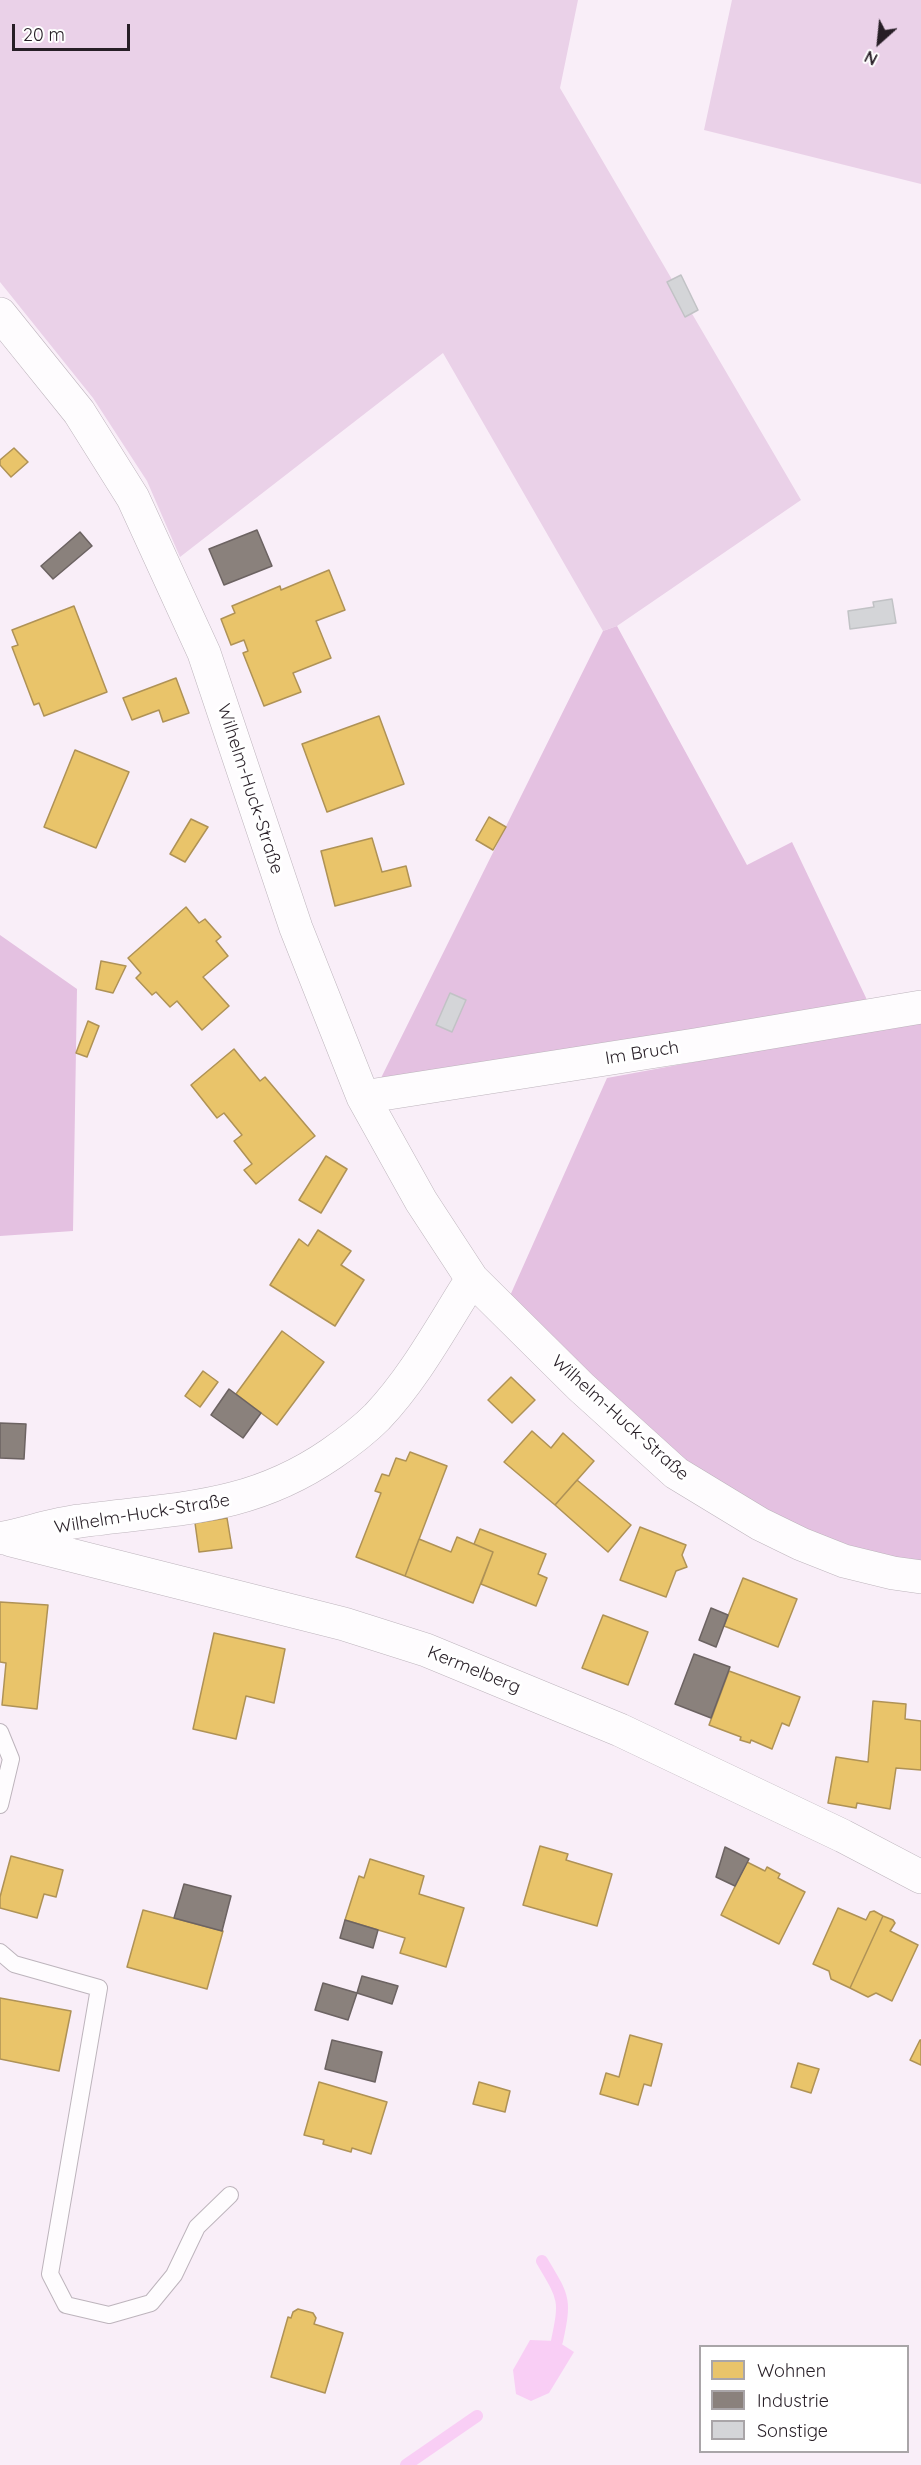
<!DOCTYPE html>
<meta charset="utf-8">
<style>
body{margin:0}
#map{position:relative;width:921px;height:2465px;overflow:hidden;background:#f9eef8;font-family:Quicksand,sans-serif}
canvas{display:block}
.legend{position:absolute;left:699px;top:2345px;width:210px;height:108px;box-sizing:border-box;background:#fff;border:2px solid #a9a5a8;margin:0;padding:8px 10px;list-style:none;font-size:18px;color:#271e26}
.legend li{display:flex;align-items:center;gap:12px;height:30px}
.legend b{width:30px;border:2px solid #a9a5a8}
.north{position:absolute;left:849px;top:12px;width:60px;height:60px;-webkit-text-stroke:4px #fff;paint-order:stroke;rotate:207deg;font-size:16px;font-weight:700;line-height:24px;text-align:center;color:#271e26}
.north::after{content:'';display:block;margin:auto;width:21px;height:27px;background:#271e26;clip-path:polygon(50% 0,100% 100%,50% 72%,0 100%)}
.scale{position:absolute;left:12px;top:24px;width:118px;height:27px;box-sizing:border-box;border:3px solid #271e26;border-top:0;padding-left:8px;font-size:18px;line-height:21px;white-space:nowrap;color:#271e26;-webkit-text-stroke:4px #fff;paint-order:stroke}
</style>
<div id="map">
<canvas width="921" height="2465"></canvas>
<ul class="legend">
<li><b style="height:16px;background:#e9c46a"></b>Wohnen</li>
<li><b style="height:16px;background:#8a817c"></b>Industrie</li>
<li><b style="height:16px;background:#d4d5d8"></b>Sonstige</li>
</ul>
<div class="north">N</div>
<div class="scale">20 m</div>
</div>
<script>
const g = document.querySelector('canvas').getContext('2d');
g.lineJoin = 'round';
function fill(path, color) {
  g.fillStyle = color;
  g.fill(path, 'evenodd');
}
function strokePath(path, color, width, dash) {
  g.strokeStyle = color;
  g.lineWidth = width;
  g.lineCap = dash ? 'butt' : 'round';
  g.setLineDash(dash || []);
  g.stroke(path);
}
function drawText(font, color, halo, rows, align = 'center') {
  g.font = font + ' Quicksand,sans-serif';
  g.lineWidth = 6;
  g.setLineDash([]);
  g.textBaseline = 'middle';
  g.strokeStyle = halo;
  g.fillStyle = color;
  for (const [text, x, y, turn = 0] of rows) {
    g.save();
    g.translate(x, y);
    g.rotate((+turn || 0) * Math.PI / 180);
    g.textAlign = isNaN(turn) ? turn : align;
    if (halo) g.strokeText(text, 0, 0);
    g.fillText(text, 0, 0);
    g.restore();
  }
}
fill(new Path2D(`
 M0,0H578L560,88L801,500L617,626L603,631L443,353L180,557L147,481L93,398L0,282Z
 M732,0H921V184L704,130Z`), '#ead1e8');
fill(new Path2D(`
 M617,626L747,865L792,842L868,1002L381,1078L603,631Z
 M0,935L77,989L73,1231L0,1236Z
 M921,1020V1566L848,1548L761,1518L680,1467L509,1298L607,1078Z`), '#e4c1e1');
fill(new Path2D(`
 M530,2340L557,2341L574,2352L549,2393L531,2401L516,2394L513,2370Z`), '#f9cef5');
const homes = new Path2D(`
 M14,448L28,462L11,477L0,465V460Z
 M329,570L345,610L316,621L331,658L293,673L301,692L264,706L243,653L248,651L244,640L231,645L221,619L235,613L232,606L280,586L281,590Z
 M74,606L107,692L44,716L39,703L34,705L12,647L18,645L12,630Z
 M176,678L189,713L163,722L159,710L132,720L123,698Z
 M379,716L404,784L327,812L302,744Z
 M75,750L129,772L96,848L44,827Z
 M489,817L506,827L493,850L476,840Z
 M191,819L208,827L185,862L170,854Z
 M372,838L382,872L406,866L411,886L335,906L321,851Z
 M186,907L199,923L205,919L221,937L216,941L228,956L203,977L229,1006L202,1030L177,1001L170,1007L156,992L152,995L136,978L141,973L128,958Z
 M101,961L126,966L113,993L96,989Z
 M88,1021L99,1026L87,1057L76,1053Z
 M234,1049L260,1081L265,1077L315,1136L256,1184L244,1170L252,1164L234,1141L242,1135L224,1113L217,1118L191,1085Z
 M326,1156L347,1169L321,1213L299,1200Z
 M318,1230L351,1251L341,1265L364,1280L335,1326L270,1285L299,1239L308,1246Z
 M282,1331L324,1362L277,1425L236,1394Z
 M203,1371L218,1382L200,1407L185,1396Z
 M511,1377L535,1400L512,1423L488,1400Z
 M532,1431L551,1448L563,1433L594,1461L555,1505L504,1462Z
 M410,1452L447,1466L405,1576L356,1557L381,1493L375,1491L382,1474L389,1476L396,1458L406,1461Z
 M577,1480L631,1525L608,1552L555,1505Z
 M227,1518L232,1548L199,1552L195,1523Z
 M640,1527L686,1545L682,1555L687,1567L676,1571L666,1597L620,1580Z
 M480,1529L546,1554L538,1574L547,1578L536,1606L481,1584L493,1552L474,1544Z
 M457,1537L493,1552L473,1603L405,1576L419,1539L451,1552Z
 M743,1578L797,1599L778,1647L724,1626Z
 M0,1602L48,1605L37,1709L2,1705L6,1663L0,1662Z
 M603,1615L648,1632L628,1685L582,1668Z
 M214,1633L285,1649L274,1703L246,1696L236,1739L193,1729Z
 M729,1671L800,1697L789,1726L782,1723L772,1749L751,1740L750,1743L740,1740L741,1737L709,1725Z
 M873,1701L906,1704L905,1719L921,1721V1770L896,1768L890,1809L857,1803L856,1808L828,1803L836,1757L868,1762Z
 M540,1846L568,1854L566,1860L612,1874L597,1926L523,1905Z
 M11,1856L63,1870L56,1897L44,1894L37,1918L0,1908V1897Z
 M370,1859L424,1876L419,1894L464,1908L446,1967L400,1953L405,1938L345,1920L359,1876L364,1878Z
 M747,1862L765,1871L767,1867L780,1874L778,1878L805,1892L779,1944L721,1915Z
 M838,1908L866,1920L870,1912L874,1911L883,1916L850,1988L831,1979L829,1971L813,1964Z
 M143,1910L223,1931L207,1989L127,1967Z
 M883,1916L893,1920L895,1923L890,1931L918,1945L892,2001L876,1993L868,1997L850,1988Z
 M0,1998L71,2011L59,2071L0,2059Z
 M630,2035L662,2044L651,2086L644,2084L638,2105L600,2094L606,2073L619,2077Z
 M920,2040H921V2065L910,2060Z
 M798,2063L819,2069L811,2093L791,2087Z
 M319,2082L387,2102L371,2154L352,2148L351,2152L323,2144L324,2140L304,2135Z
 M479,2082L510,2091L505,2112L473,2104Z
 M298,2309L313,2313L316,2318L314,2324L343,2333L325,2393L271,2377L288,2317L291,2318L293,2312Z`);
fill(homes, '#e9c46a');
strokePath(homes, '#af9256', 1.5);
const industry = new Path2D(`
 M257,530L272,566L224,585L209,549Z
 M80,532L92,546L53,579L41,566Z
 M229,1389L261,1413L243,1438L211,1415Z
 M0,1423L26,1424L24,1459L0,1458Z
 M711,1608L728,1615L716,1647L699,1640Z
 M694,1654L730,1667L711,1718L675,1704Z
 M725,1847L749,1859L735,1886L716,1877Z
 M184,1884L231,1896L222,1931L174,1918Z
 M345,1920L378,1930L373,1948L340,1938Z
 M362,1976L398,1986L392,2004L357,1993Z
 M323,1983L357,1993L348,2020L315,2010Z
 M332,2040L382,2052L375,2082L325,2069Z`);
fill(industry, '#8a817c');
strokePath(industry, '#6c6362', 1.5);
strokePath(new Path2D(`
 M542,2261C564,2298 566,2299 557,2341
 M406,2465L477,2416`), '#f9cef5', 12);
const building = new Path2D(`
 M681,275L698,310L685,317L667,282Z
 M892,599L896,623L850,629L848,611L874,607L873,602Z
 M450,993L466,1000L452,1032L436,1025Z`);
fill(building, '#d4d5d8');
strokePath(building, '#c1c2c5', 1.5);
const lane = new Path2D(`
 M0,1732L11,1759L0,1805
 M0,1952L14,1964L99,1988L50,2274L66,2305L109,2315L151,2303L174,2275L197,2227L230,2195`);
const street = new Path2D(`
 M0,314L79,412L133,498L204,653L296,928L363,1097L421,1201L472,1279C442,1326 415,1377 377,1417C363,1431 347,1443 331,1454C248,1511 174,1508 80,1521C54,1524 29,1533 4,1538
 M363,1097L695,1045L921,1007
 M472,1279L581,1387L676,1473L760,1524L801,1544L844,1561L893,1573L921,1577
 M11,1540L344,1624L426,1650L620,1730L843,1836L921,1877`);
strokePath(lane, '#bdb4bc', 18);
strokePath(street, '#bdb4bc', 34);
strokePath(lane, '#fefcfe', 16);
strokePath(street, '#fefcfe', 33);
drawText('18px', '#271e26', '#fff', [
 ["Wilhelm-Huck-Straße",250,789,72],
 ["Im Bruch",642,1053,-9],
 ["Wilhelm-Huck-Straße",620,1418,42],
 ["Wilhelm-Huck-Straße",142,1514,-9],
 ["Kermelberg",474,1670,22]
]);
</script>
